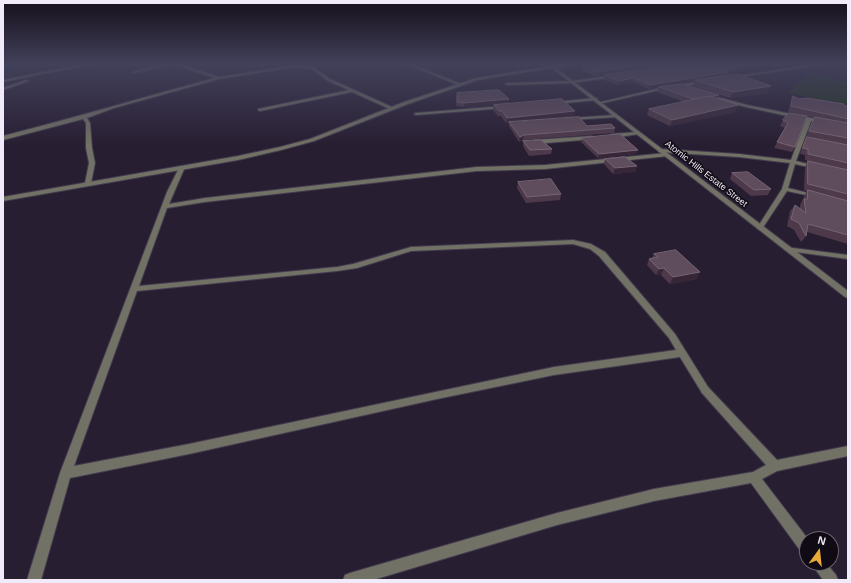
<!DOCTYPE html>
<style>
body{margin:0}
#map{position:relative;width:851px;height:583px;overflow:hidden;background:#281e32;font-family:Helvetica,sans-serif}
canvas{display:block}
.frame{position:absolute;inset:0;border:4px solid #f1eaf8;pointer-events:none}
.north{position:absolute;left:799px;top:531px;width:40px;height:40px;box-sizing:border-box;background:#0f0a13;border:1px solid #69646f;border-radius:50%;rotate:15deg;font-size:11px;font-weight:700;line-height:16px;text-align:center;color:#f1eaf8}
.north::after{content:'';display:block;margin:auto;width:14px;height:18px;background:#e8ab37;clip-path:polygon(50% 0,100% 100%,50% 72%,0 100%)}
</style>
<div id="map">
<canvas width="851" height="583"></canvas>
<div class="frame"></div>
<div class="north">N</div>
</div>
<script>
const g = document.querySelector('canvas').getContext('2d');
g.lineJoin = 'round';
function fill(path, color) {
  g.fillStyle = color;
  g.fill(path, 'evenodd');
}
function strokePath(path, color, width, dash) {
  g.strokeStyle = color;
  g.lineWidth = width;
  g.lineCap = dash ? 'butt' : 'round';
  g.setLineDash(dash || []);
  g.stroke(path);
}
function drawText(font, color, halo, rows, align = 'center') {
  g.font = font + ' Helvetica,sans-serif';
  g.lineWidth = 3;
  g.setLineDash([]);
  g.textBaseline = 'middle';
  g.strokeStyle = halo;
  g.fillStyle = color;
  for (const [text, x, y, turn = 0] of rows) {
    g.save();
    g.translate(x, y);
    g.rotate((+turn || 0) * Math.PI / 180);
    g.textAlign = isNaN(turn) ? turn : align;
    if (halo) g.strokeText(text, 0, 0);
    g.fillText(text, 0, 0);
    g.restore();
  }
}
fill(new Path2D(`
 M809,73L848,82V105L788,93Z`), '#233421');
const minor = new Path2D(`
 M84,64H92L3,82V80Z
 M174,64H180L219,77L296,65L313,67L330,79L394,108L390,109L352,92L260,111L258,110V109L349,90L328,81L312,69L296,67L219,79L114,108L87,118L90,123L92,148L95,163L91,183L88,185L85,183L89,163L86,148V123L83,119L3,140V136C74,118 144,97 215,78L179,66L160,67L134,73L132,72L160,65Z
 M406,64H412L461,84L458,85Z
 M817,64H828L733,78L731,77Z
 M614,75L615,77L572,83L507,85L505,84L507,83L572,81Z
 M26,80L29,81L3,90V88Z
 M704,81L705,83L664,89L599,104L597,103L664,87Z
 M706,94L747,105L826,121V123H824L811,121L796,161L820,167L817,169L795,164L788,188L816,195V197L787,191L762,229H758L757,228L782,189L790,163L739,157L659,152L658,151L661,149L739,154L791,160L806,120L746,107L706,96Z
 M595,98H597V100L555,104L553,103L555,102Z
 M503,106L505,107V108L416,115L414,114L416,113Z
 M615,115H617V117L570,120L568,119L570,118Z
 M637,132L639,133V134L612,138L609,136L612,134Z
 M592,136L595,138L594,139L534,144L531,142L534,140Z
 M666,153L668,154V156L545,169L477,171L205,202L167,208L139,286L337,267L353,264L411,247L573,240L591,244L605,252L675,334L708,387L777,460L848,446V456L777,471L762,479L808,539H807V554L802,553L751,483L654,501L557,525L373,580H343L345,575L350,573L557,513L654,489L753,472L766,465L702,393L680,357L554,375L437,399L189,454L70,478L41,580H27L60,473L167,192L180,166L185,167L169,204L205,198L477,167L545,165ZM573,244L590,249L599,256L669,338L676,350L554,367L189,444L74,466L137,291L337,271L357,268L411,251Z
 M785,247L848,255V259L788,251L784,249Z
 M811,563H826L836,575L838,580H823Z`);
const tertiary = new Path2D(`
 M564,64H574L556,68L848,291V298L845,297L552,68L478,80L408,104L314,141L281,150L238,160L3,201V197L238,156L280,147L310,139L404,102L476,78Z`);
strokePath(minor, '#443b4e', 2);
strokePath(tertiary, '#443b4e', 2);
fill(minor, '#717165');
fill(tertiary, '#717165');
fill(new Path2D(`
 M673,64L595,76L582,70L583,66Z
 M677,64H770L728,73L727,75L768,93L730,98L693,86L694,81L668,86L719,95L718,98L735,112L670,126L647,115L649,109L684,102L657,92L659,87L649,89L633,82L618,85L604,80L605,75Z
 M457,93L509,99L508,104L464,107L456,106Z
 M793,96L799,99L848,106V244L807,232L806,236L801,242L794,230L787,226L790,211L795,205L800,209V205L807,191L804,190L805,167L808,161L805,160V155L800,154L804,143L807,137H806L815,118L807,116L795,147L792,152L774,148L785,128L780,126L783,120L802,115L788,112L791,102Z
 M494,105L574,117L547,119L587,126L615,128L614,133L523,140L519,142L509,126V123H506L501,116H498L493,110Z
 M582,138L638,150L636,154L598,158L581,142Z
 M523,141L552,149L551,154L529,156L523,146Z
 M605,159L637,166L635,172L613,174L604,164Z
 M732,173L771,189L768,195L751,196L730,179Z
 M518,182L561,194L560,200L526,203L517,188Z
 M654,254L697,279L670,284L661,275H656L647,265L649,259L652,258Z`), '#4d3949');
fill(new Path2D(`
 M647,64H673L595,76L596,72Z
 M752,64H770L728,73L726,76L695,80L694,81L649,89L650,85Z
 M634,78L633,82L618,85L619,81Z
 M771,86L768,93L730,98L733,92Z
 M719,95L717,100L691,104L693,99Z
 M509,99L508,104L464,107V103Z
 M738,105L735,112L670,126L672,120Z
 M575,111L574,117L506,123L507,118Z
 M524,135L523,140L519,142L520,137Z
 M638,150L636,154L598,158L599,154Z
 M637,166L635,172L613,174L615,168Z
 M664,268L661,275H656L659,269Z
 M700,272L697,279L670,284L673,277Z`), '#372638');
const building = new Path2D(`
 M595,64H647L596,72L583,66Z
 M678,64H752L723,70L728,72L650,85L634,78L619,81L605,75Z
 M738,74L771,86L733,92L695,80Z
 M682,84L719,95L693,99L659,87Z
 M499,90L509,99L464,103L457,102V93Z
 M711,96L738,105L672,120L649,109Z
 M793,96L799,99L807,98L844,104V106H848V119L791,106Z
 M562,99L575,111L507,118L502,111H499L494,105Z
 M789,113L807,116L795,147L777,142L788,123L783,120Z
 M579,117L587,126L611,124L615,128L524,135L520,137L509,122Z
 M815,117L848,123V138L809,131Z
 M620,134L638,150L599,154L582,138Z
 M807,137L848,145V163L808,154V149L803,148Z
 M541,140L552,149L530,150L523,141Z
 M625,157L637,166L615,168L605,159Z
 M808,161L848,170V194L808,184Z
 M748,172L771,189L754,190L732,173Z
 M551,179L561,194L527,197L518,182Z
 M808,190L848,201V235L808,224L806,236L799,223L791,219L795,205L806,213L804,199H807Z
 M676,250L700,272L673,277L664,268L659,269L649,259L658,257L654,254Z`);
fill(building, '#5f4c5c');
strokePath(building, '#766574', 1);
const sky = g.createLinearGradient(0, 0, 0, 146);
sky.addColorStop(0, '#16101c');
sky.addColorStop(0.44, '#42415a');
sky.addColorStop(1, '#42415a00');
g.fillStyle = sky;
g.fillRect(0, 0, 851, 146);
drawText('9px', '#f1eaf8', '#0f0a13', [
 ["Atomic Hills Estate Street",706,174,38]
]);
</script>
